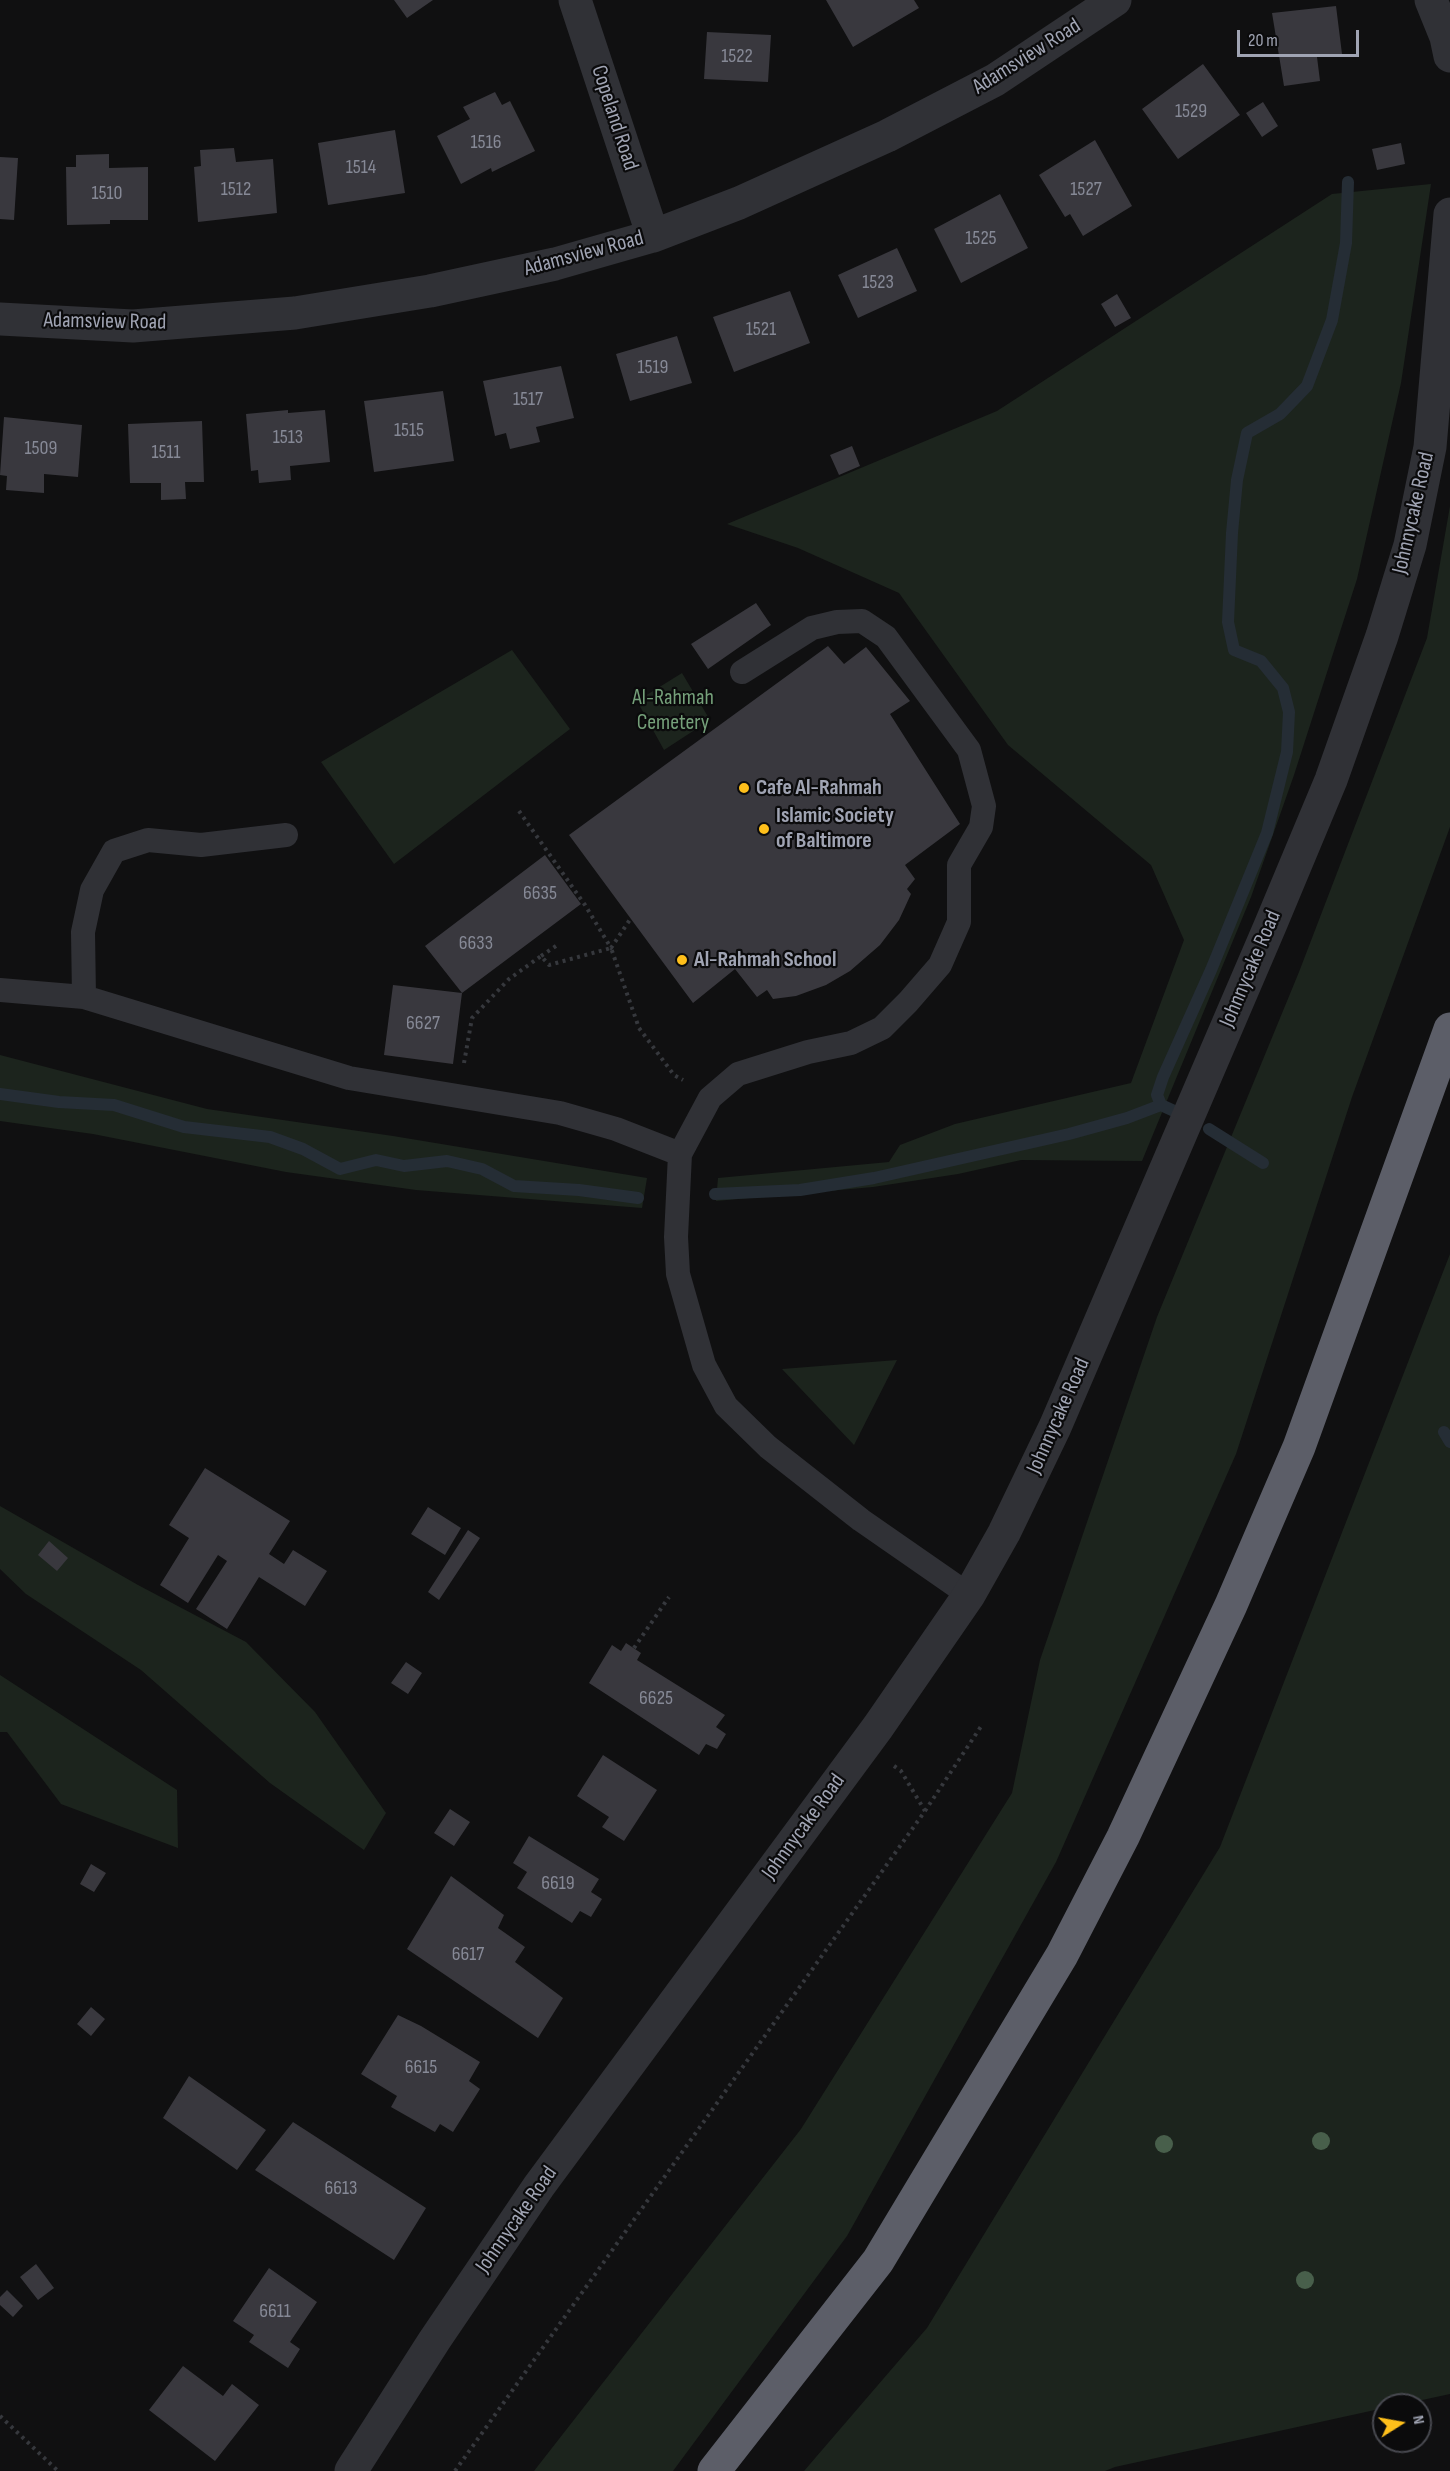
<!DOCTYPE html>
<style>
body{margin:0}
#map{position:relative;width:1450px;height:2471px;overflow:hidden;background:#101011;font-family:"Sofia Sans Condensed",sans-serif}
canvas{display:block}
.north{position:absolute;left:1372px;top:2393px;width:60px;height:60px;box-sizing:border-box;background:#0b0b0c;border:2px solid #47484f;border-radius:50%;rotate:79deg;font-size:16px;font-weight:700;line-height:24px;text-align:center;color:#a0a4b3}
.north::after{content:'';display:block;margin:auto;width:21px;height:27px;background:#febf1b;clip-path:polygon(50% 0,100% 100%,50% 72%,0 100%)}
.scale{position:absolute;left:1237px;top:30px;width:122px;height:27px;box-sizing:border-box;border:3px solid #a0a4b3;border-top:0;padding-left:8px;font-size:18px;line-height:21px;white-space:nowrap;color:#a0a4b3;-webkit-text-stroke:4px #0b0b0c;paint-order:stroke}
</style>
<div id="map">
<canvas width="1450" height="2471"></canvas>
<div class="north">N</div>
<div class="scale">20 m</div>
</div>
<script>
const g = document.querySelector('canvas').getContext('2d');
g.lineJoin = 'round';
function fill(path, color) {
  g.fillStyle = color;
  g.fill(path, 'evenodd');
}
function strokePath(path, color, width, dash) {
  g.strokeStyle = color;
  g.lineWidth = width;
  g.lineCap = dash ? 'butt' : 'round';
  g.setLineDash(dash || []);
  g.stroke(path);
}
function drawText(font, color, halo, rows, align = 'center') {
  g.font = font + ' "Sofia Sans Condensed",sans-serif';
  g.lineWidth = 4.5;
  g.setLineDash([]);
  g.textBaseline = 'middle';
  g.strokeStyle = halo;
  g.fillStyle = color;
  for (const [text, x, y, turn = 0] of rows) {
    g.save();
    g.translate(x, y);
    g.rotate((+turn || 0) * Math.PI / 180);
    g.textAlign = isNaN(turn) ? turn : align;
    if (halo) g.strokeText(text, 0, 0);
    g.fillText(text, 0, 0);
    g.restore();
  }
}
fill(new Path2D(`
 M1431,184L1401,383L1357,579L1294,775L1251,897L1142,1161L1021,1160L958,1174L873,1187L716,1201L718,1178L889,1162L900,1145L955,1124L1131,1083L1184,940L1151,865L1008,745L899,593L798,548L727,524L997,411L1332,194Z
 M1450,506V827L1352,1097L1236,1454L1056,1862L847,2236L673,2471H534L801,2129L1012,1793L1040,1660L1157,1317L1299,972L1427,638Z
 M512,650L570,729L394,864L321,762Z
 M682,673L710,720L664,750L637,701Z
 M0,1055L207,1109L393,1136L647,1178L642,1208L416,1190L286,1172L93,1134L0,1121Z
 M1450,1254V2394L1399,2405H1384V2408L1115,2467L1105,2471H804L927,2328L1220,1847Z
 M897,1360L854,1445L782,1369Z
 M0,1506L138,1585L246,1642L315,1712L386,1813L364,1850L270,1783L141,1670L26,1594L0,1569Z
 M0,1675L177,1790L178,1848L61,1804L7,1732H0Z`), '#1c241d');
strokePath(new Path2D(`
 M0,1094L59,1102L114,1105L184,1127L270,1137L303,1149L340,1169L376,1160L404,1166L447,1161L482,1169L514,1186L579,1190L638,1198
 M1172,1110L1161,1105L1157,1095L1163,1077L1211,970L1267,833L1287,752L1289,712L1283,688L1261,661L1234,650L1228,622L1232,533L1237,480L1247,433L1280,414L1307,386L1332,320L1346,243L1348,182
 M1209,1129L1263,1163
 M715,1194L800,1190L874,1178L1069,1134L1127,1118L1161,1105
 M1444,1432L1450,1442`), '#252d35', 12);
fill(new Path2D(`
 M394,0H433L407,18Z
 M826,0H914L919,8L853,47Z
 M1336,6L1342,54L1317,57L1320,81L1284,86L1272,13Z
 M707,32L771,35L768,82L704,79Z
 M1203,64L1240,115L1178,159L1142,109Z
 M495,92L502,105L510,101L535,151L492,172L491,168L461,184L437,136L470,119L463,107Z
 M1263,102L1278,126L1262,137L1246,113Z
 M395,130L405,193L328,205L318,143Z
 M1095,140L1132,206L1083,236L1070,214L1065,217L1039,175Z
 M1401,143L1405,164L1377,170L1372,149Z
 M234,148L236,162L273,159L277,213L198,222L194,167L201,166L200,150Z
 M109,154V168L148,167V220H110V224L67,225L66,167H76V155Z
 M0,157L18,158L14,220L0,219Z
 M1000,194L1028,248L961,283L934,229Z
 M897,248L917,291L858,318L838,275Z
 M790,291L810,343L734,372L713,317Z
 M1117,294L1131,318L1115,327L1101,304Z
 M677,336L692,383L630,401L616,354Z
 M561,366L574,418L536,427L540,442L510,449L506,433L495,436L483,381Z
 M443,391L454,461L374,472L364,401Z
 M288,410V413L325,410L330,462L290,466L291,480L259,483L258,470L251,471L246,414Z
 M4,417L82,425L78,477L44,474V493L6,490L7,476L0,475Z
 M202,421L204,482H185L186,499L161,500V483H130L128,424Z
 M852,446L860,466L839,475L830,455Z
 M756,603L771,625L708,669L691,644Z
 M828,646L844,664L866,647L910,701L890,714L960,824L905,865L915,879L907,889L911,894L899,920L880,945L850,971L826,985L796,996L773,999L767,990L757,997L735,969L693,1003L569,835Z
 M545,855L581,904L462,993L453,1064L384,1055L393,985L462,993L425,946Z
 M205,1468L290,1521L269,1554L284,1564L293,1550L327,1571L305,1606L259,1577L227,1629L196,1609L227,1561L218,1555L188,1603L160,1585L189,1538L169,1525Z
 M428,1507L461,1528L445,1555L411,1534Z
 M468,1530L480,1538L439,1600L428,1592Z
 M49,1541L68,1558L57,1571L38,1555Z
 M626,1643L641,1653L637,1660L725,1715L716,1727L726,1734L717,1749L706,1744L699,1755L589,1683L612,1645L621,1651Z
 M406,1662L422,1673L408,1694L391,1683Z
 M603,1755L657,1790L624,1841L602,1827L609,1817L577,1796Z
 M450,1809L470,1822L454,1846L434,1833Z
 M529,1836L599,1879L591,1892L602,1899L591,1917L580,1911L572,1923L517,1888L527,1872L513,1863Z
 M91,1864L106,1873L94,1892L80,1884Z
 M451,1876L504,1915L498,1928L525,1947L515,1962L563,1998L538,2038L407,1949Z
 M91,2007L105,2019L91,2036L77,2024Z
 M398,2015L421,2026L480,2062L469,2081L480,2089L453,2132L440,2124L435,2132L391,2107L397,2096L361,2074Z
 M189,2076L266,2130L237,2170L163,2118Z
 M293,2122L426,2208L394,2260L255,2170Z
 M36,2264L54,2288L38,2300L20,2277Z
 M269,2268L317,2302L290,2342L300,2349L288,2368L249,2342L254,2335L233,2321Z
 M7,2290L23,2306L13,2317L0,2305V2297Z
 M183,2366L223,2396L232,2384L259,2405L215,2461L149,2410Z`), '#39383e');
strokePath(new Path2D(`
 M519,811L585,905L611,948L631,918
 M541,956L559,944
 M464,1063L472,1018L509,979L541,956L549,965L611,948L639,1028L674,1075L683,1080
 M634,1648L669,1597
 M925,1811L982,1725
 M0,2416L58,2471
 M455,2471L925,1811L901,1771L894,1766`), '#36383d', 4, [3, 4.5]);
strokePath(new Path2D(`
 M742,672L812,628L837,622L862,621L886,637L969,750L984,806L981,827L959,865V922L940,965L908,1002L882,1028L851,1043L808,1052L738,1074L710,1098L680,1154L676,1237L678,1274L704,1365L726,1406L768,1447L861,1520L969,1595
 M0,990L84,997L349,1078L560,1113L616,1129L680,1154
 M84,997L83,932L92,890L114,851L148,840L201,845L286,835`), '#303136', 24);
strokePath(new Path2D(`
 M575,0L653,236
 M1431,0L1446,37L1450,56
 M0,319L133,326L295,313L430,291L555,264L653,236L739,203L887,136L995,80L1115,0
 M351,2471L434,2341L539,2186L878,1727L969,1595L1004,1533L1055,1427L1270,926L1331,780L1382,636L1410,545L1430,447L1450,214`), '#303136', 33);
strokePath(new Path2D(`
 M714,2471L878,2261L1062,1955L1123,1837L1231,1605L1299,1447L1450,1029`), '#5c5e68', 33);
g.fillStyle = '#485f4b';
for (const [x, y] of [
 [1321,2141],
 [1164,2144],
 [1305,2280]
]) {
  g.beginPath();
  g.arc(x, y, 9, 0, 2 * Math.PI);
  g.fill();
}
for (const [x, y, r, color] of [
 [744,788,6,"#febf1b"],
 [764,829,6,"#febf1b"],
 [682,960,6,"#febf1b"]
]) {
  const dot = new Path2D();
  dot.arc(x, y, r, 0, 2 * Math.PI);
  g.fillStyle = color;
  g.fill(dot);
  strokePath(dot, '#0b0b0c', 2);
}
drawText('20px', '#868996', null, [
 ["1522",737,57],
 ["1529",1191,112],
 ["1516",486,143],
 ["1514",361,168],
 ["1512",236,190],
 ["1527",1086,190],
 ["1510",107,194],
 ["1525",981,239],
 ["1523",878,283],
 ["1521",761,330],
 ["1519",653,368],
 ["1517",528,400],
 ["1515",409,431],
 ["1513",288,438],
 ["1509",41,449],
 ["1511",166,453],
 ["6635",540,894],
 ["6633",476,944],
 ["6627",423,1024],
 ["6625",656,1699],
 ["6619",558,1884],
 ["6617",468,1955],
 ["6615",421,2068],
 ["6613",341,2189],
 ["6611",275,2312]
]);
drawText('22px', '#a0a4b3', '#0b0b0c', [
 ["Adamsview Road",1027,57,-32],
 ["Copeland Road",614,118,72],
 ["Adamsview Road",584,254,-15],
 ["Adamsview Road",105,322,1],
 ["Johnnycake Road",1414,513,-77],
 ["Johnnycake Road",1251,969,-67],
 ["Johnnycake Road",1059,1416,-66],
 ["Johnnycake Road",804,1827,-54],
 ["Johnnycake Road",517,2220,-55]
]);
drawText('22px', '#75a07a', '#0b0b0c', [
 ["Al-Rahmah",673,698],
 ["Cemetery",673,723]
]);
drawText('bold 22px', '#a0a4b3', '#0b0b0c', [
 ["Cafe Al-Rahmah",756,788],
 ["Islamic Society",776,816],
 ["of Baltimore",776,841],
 ["Al-Rahmah School",694,960]
], 'left');
</script>
